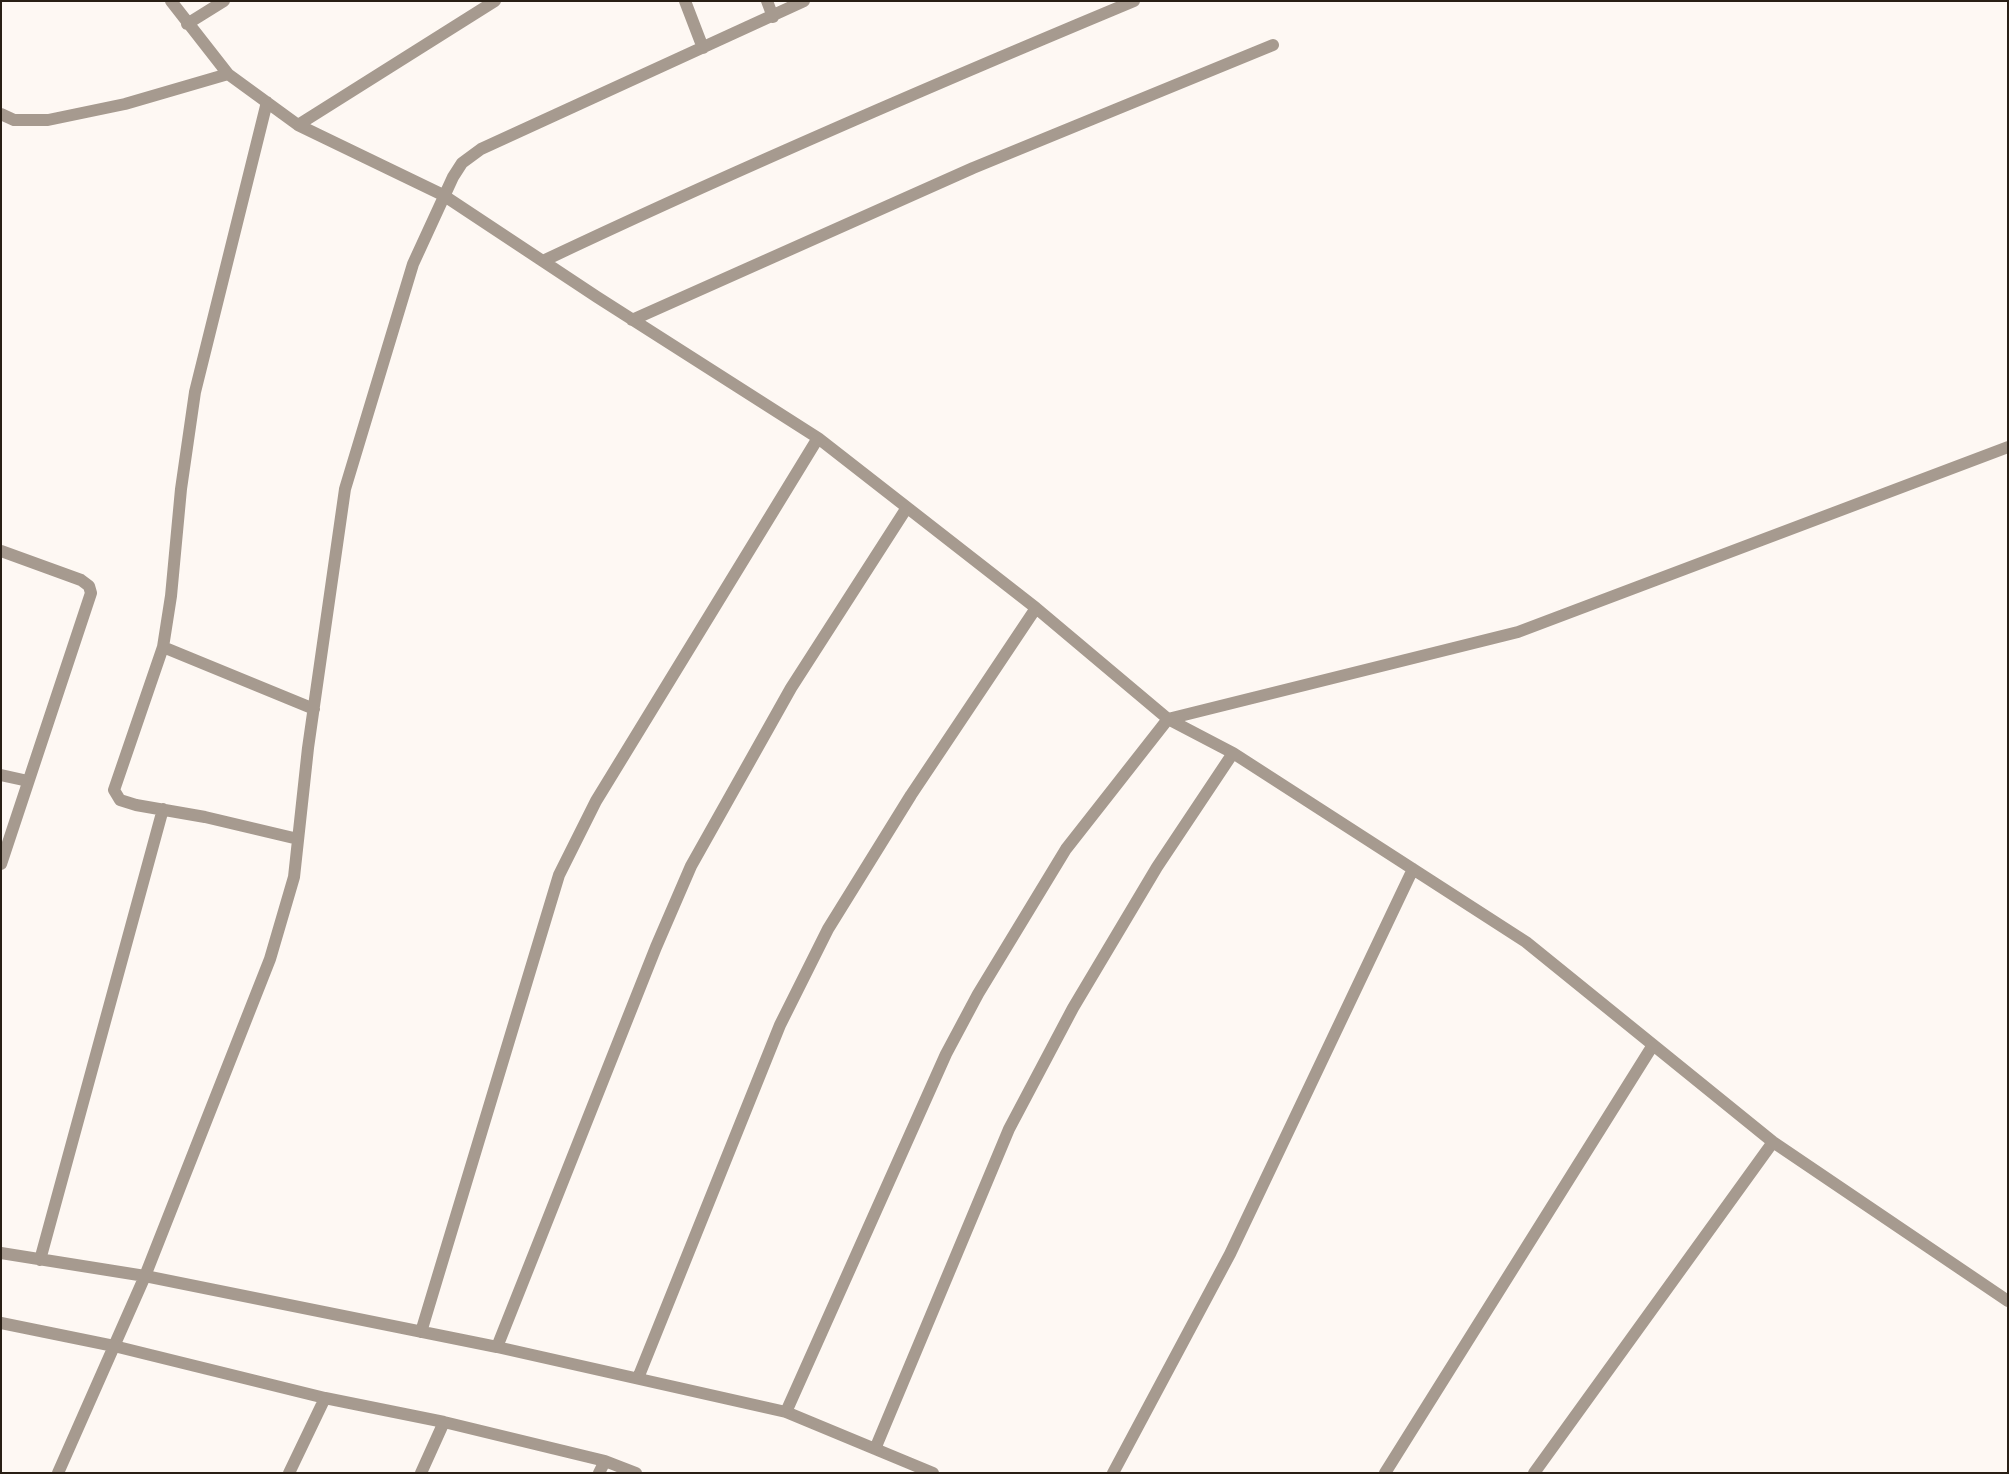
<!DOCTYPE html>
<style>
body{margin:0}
#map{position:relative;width:2009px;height:1474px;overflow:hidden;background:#fef8f3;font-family:Roboto,sans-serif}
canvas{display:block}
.frame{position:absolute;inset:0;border:2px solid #291f15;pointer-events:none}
</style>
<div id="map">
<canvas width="2009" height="1474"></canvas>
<div class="frame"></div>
</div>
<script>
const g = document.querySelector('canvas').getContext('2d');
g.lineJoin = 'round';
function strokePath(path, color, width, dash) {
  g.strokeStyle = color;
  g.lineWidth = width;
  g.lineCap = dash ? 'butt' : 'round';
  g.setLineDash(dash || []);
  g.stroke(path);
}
strokePath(new Path2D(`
 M171,1L228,74L298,125L443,195L597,297L818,438L1036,608L1168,719L1233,753L1526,942L1773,1142L2008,1301
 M685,1L703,48
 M767,1L773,17
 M187,24L224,1
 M267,102L195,392L181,489L171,596L163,647L314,709
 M1,114L14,120H48L125,104L228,74
 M298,125L495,1
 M543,261C737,169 935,84 1134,1
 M632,320L973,168L1273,45
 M1,551L81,580L89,586L91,593L1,864
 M163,647L114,790L120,800L136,805L205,817L298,839
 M1,775L28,781
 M1,1253L145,1276L497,1347L786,1412L933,1473
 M40,1260L163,809
 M1,1323L114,1346L325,1398L444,1422L605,1461L636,1473
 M421,1332L559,875L596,801L818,438
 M497,1347L656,947L691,866L791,688L906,509
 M638,1378L780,1025L828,929L911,795L1036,608
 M786,1412L946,1054L978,994L1066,849L1168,719L1518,632L2008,447
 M875,1449L1009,1129L1073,1008L1157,867L1233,753
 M58,1473L145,1276L270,959L294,877L308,748L345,489L413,264L453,177L462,163L481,149L804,1
 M289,1473L325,1398
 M421,1473L444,1422
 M599,1473L605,1461
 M1113,1473L1230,1254L1413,869
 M1385,1473L1653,1045
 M1534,1473L1773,1142`), '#a69a8f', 12);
</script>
